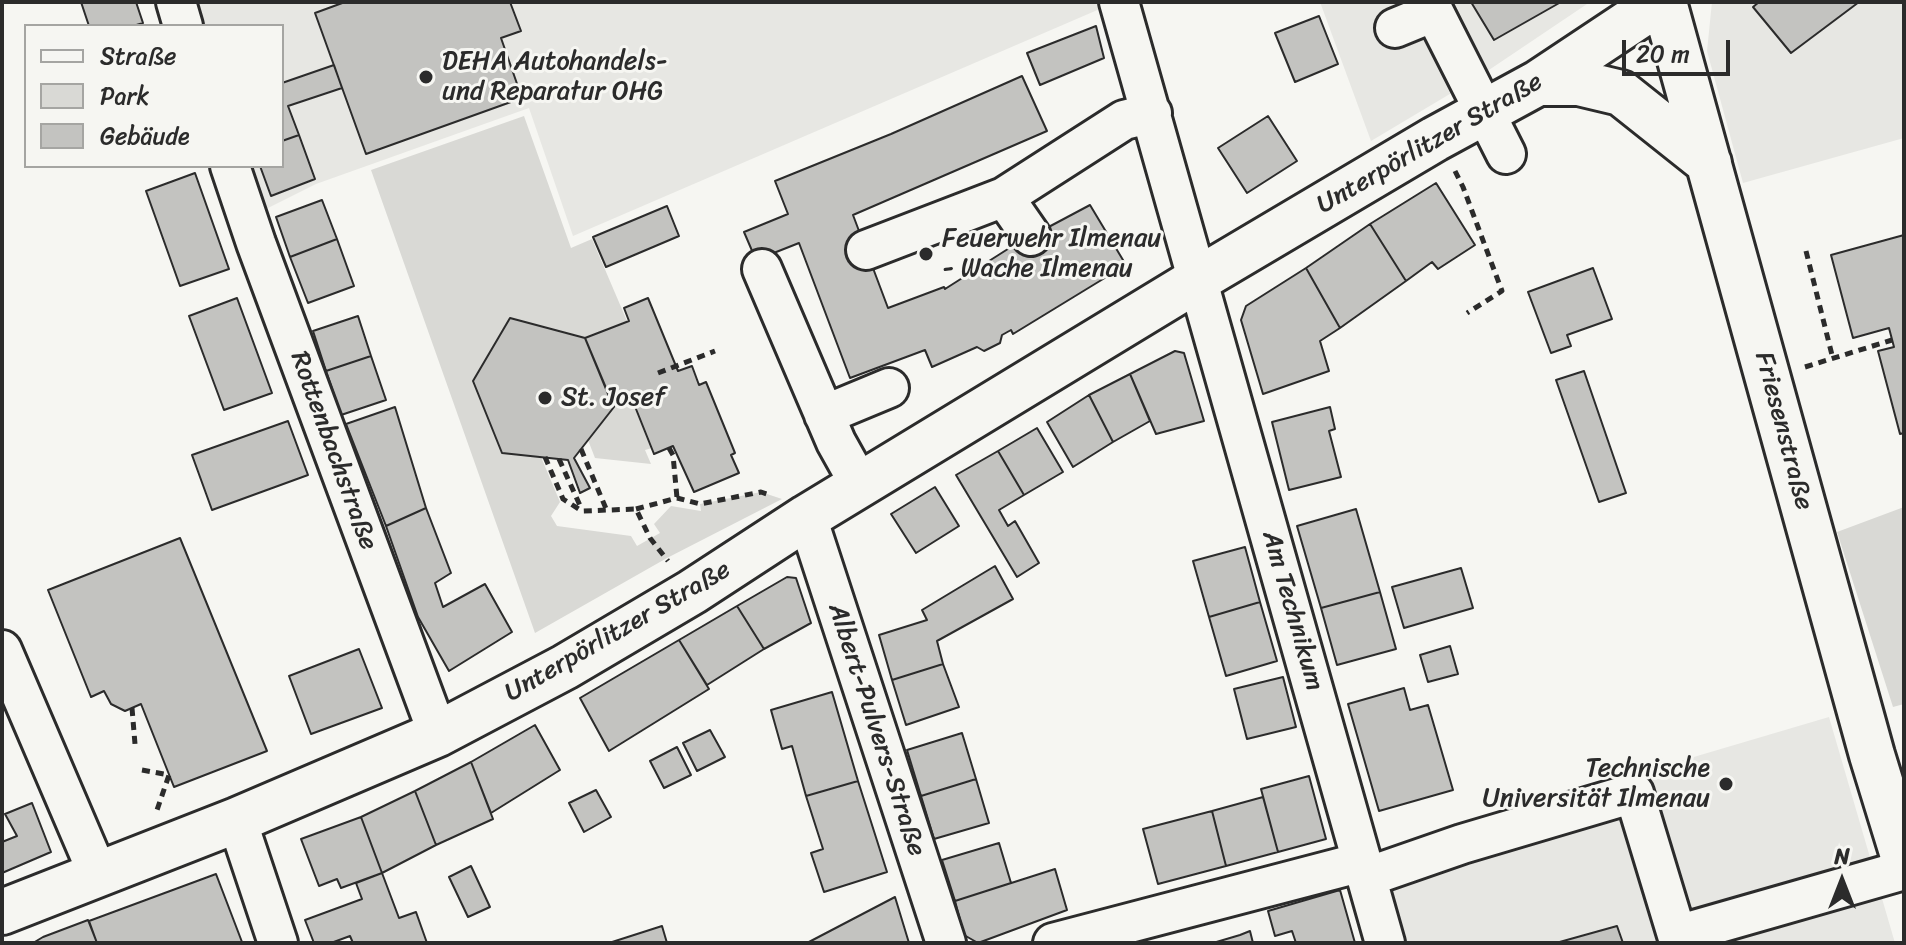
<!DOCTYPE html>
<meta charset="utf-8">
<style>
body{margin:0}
#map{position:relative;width:1906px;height:945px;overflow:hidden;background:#f6f6f2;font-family:Sriracha,sans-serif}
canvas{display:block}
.frame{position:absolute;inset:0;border:4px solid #2b2b2b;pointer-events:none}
.legend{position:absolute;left:24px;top:24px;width:260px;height:144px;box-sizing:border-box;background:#f6f6f2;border:2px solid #a5a5a2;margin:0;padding:10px 14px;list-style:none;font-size:24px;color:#2b2b2b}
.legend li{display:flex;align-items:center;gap:16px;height:40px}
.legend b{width:40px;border:2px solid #a5a5a2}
.north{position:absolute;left:1802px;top:841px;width:80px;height:80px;-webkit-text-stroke:6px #f6f6f2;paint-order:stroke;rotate:0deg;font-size:22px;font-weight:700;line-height:32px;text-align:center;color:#2b2b2b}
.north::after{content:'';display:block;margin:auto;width:28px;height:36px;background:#2b2b2b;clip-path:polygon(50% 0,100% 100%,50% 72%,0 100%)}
.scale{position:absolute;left:1622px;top:40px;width:108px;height:36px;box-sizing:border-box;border:4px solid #2b2b2b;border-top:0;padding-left:10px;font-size:24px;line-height:28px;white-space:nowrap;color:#2b2b2b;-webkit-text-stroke:6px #f6f6f2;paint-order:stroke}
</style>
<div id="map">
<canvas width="1906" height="945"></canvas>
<div class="frame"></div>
<ul class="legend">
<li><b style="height:10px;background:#f6f6f2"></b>Straße</li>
<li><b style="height:22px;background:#d9d9d5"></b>Park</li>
<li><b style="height:22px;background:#c3c3c0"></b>Gebäude</li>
</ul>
<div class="north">N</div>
<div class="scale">20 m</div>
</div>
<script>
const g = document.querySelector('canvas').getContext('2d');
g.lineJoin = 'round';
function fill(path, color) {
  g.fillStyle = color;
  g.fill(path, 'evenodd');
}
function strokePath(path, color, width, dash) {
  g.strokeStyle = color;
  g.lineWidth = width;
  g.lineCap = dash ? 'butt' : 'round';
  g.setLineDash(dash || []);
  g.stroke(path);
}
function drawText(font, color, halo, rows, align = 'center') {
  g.font = font + ' Sriracha,sans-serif';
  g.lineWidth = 6;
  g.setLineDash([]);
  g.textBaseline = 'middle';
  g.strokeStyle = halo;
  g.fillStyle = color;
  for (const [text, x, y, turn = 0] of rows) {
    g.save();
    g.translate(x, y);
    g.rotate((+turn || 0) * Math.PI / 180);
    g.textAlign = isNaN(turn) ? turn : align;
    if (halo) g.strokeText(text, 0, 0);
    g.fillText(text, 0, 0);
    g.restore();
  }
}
fill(new Path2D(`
 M197,2H1116L573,236L529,108L316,184L266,209L252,166H282V26H205Z
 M1320,2H1590L1480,76L1371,141Z
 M1712,2H1904V138L1743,183L1707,51Z
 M1829,717L1895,943H1403L1376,851Z`), '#e7e7e3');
fill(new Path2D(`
 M524,116L571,248L592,239L627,321L585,338L510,318L473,381L502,453L541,457L560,502L551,516L557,526L631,536L637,546L660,533L654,524L671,506L701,511L700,504L761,492L782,499L667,558L535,633L371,170Z
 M632,399L652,448L645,450L651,464L595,458L588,440L613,406Z
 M1904,507V704L1893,707L1837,532Z`), '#d9d9d5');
const building = new Path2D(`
 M81,2H136L143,23L133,26H89Z
 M345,2H510L521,31L501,38L522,98L366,154L315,13Z
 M1471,2H1561L1494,40Z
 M1759,2H1859L1791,53L1753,7Z
 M1319,16L1338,64L1295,82L1275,33Z
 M1096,26L1104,58L1040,85L1027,53Z
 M334,65L342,88L288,106L299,135L282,141V83Z
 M1022,76L1047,131L853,215L888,308L944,287L945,289L1011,247L1090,205L1126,265L1013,334L1011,330L1002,335L1000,343L984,351L977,347L932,367L925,350L850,378L799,243L756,260L744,232L788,214L775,181L891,134Z
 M1268,116L1297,161L1247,193L1218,148Z
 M299,135L315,179L271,196L260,166H282V141Z
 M195,173L229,269L180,286L146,191Z
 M1436,183L1475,245L1438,269L1432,262L1406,281L1370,224Z
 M322,200L337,239L290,257L276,217Z
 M667,206L679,236L606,267L593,237Z
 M1370,224L1406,281L1340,328L1306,268Z
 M1904,235V433L1900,434L1878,351L1894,347L1889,328L1853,338L1831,255Z
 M337,239L354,286L308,303L290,257Z
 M1306,268L1340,328L1320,341L1329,371L1263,394L1241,320L1246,306Z
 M1593,268L1612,319L1567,335L1571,346L1551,353L1528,292Z
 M237,298L272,393L224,410L189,316Z
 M648,298L678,371L692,366L699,385L706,382L735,453L731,455L739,473L694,492L673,446L654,454L632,399L613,406L585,338L629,321L624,308Z
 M358,316L371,356L326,371L313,331Z
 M510,318L585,338L614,407L574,458L590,488L580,493L568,460L502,453L473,381Z
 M1175,351L1184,353L1204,421L1156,434L1130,374Z
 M371,356L386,400L341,415L326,371Z
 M1584,371L1626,493L1599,502L1556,380Z
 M1130,374L1150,421L1113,442L1089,395Z
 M1089,395L1113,442L1073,467L1047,422Z
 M395,407L426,508L386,526L346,424Z
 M1330,407L1335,429L1329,431L1341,477L1289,490L1272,422Z
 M288,421L308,475L212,510L192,455Z
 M1037,428L1063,472L1024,495L998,451Z
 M998,451L1024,495L999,510L1008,526L1015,521L1039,563L1017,577L956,475Z
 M935,487L959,526L916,553L891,514Z
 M426,508L451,573L435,583L443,607L485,584L512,632L449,671L418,617L386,526Z
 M1356,509L1380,592L1321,608L1297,526Z
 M180,538L267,751L174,787L141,704L125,711L111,704L104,691L91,697L48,590Z
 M1245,547L1260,602L1209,617L1193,561Z
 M995,566L1013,599L937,641L943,664L892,680L879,635L927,620L922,610Z
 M1461,568L1473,608L1404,628L1392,587Z
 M787,577L796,578L811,623L764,649L737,606Z
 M1380,592L1396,649L1337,665L1321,608Z
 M1260,602L1277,661L1226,676L1209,617Z
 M737,606L764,649L707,685L679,640Z
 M679,640L709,689L609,751L580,698Z
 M1450,646L1458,674L1428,682L1420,655Z
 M359,649L382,708L311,734L289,676Z
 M943,664L959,707L906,725L892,680Z
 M1283,677L1296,727L1247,739L1234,689Z
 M1404,688L1410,710L1428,705L1453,790L1379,811L1348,704Z
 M832,692L858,781L806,796L792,746L782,749L771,710Z
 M535,725L560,770L491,813L471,762Z
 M710,730L725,757L697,771L683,743Z
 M962,733L976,779L921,796L907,750Z
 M677,747L691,775L664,788L650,761Z
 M471,762L493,819L436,845L415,791Z
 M1309,776L1326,839L1278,852L1261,789Z
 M976,779L989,823L934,839L921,796Z
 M858,781L887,872L824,892L811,853L823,849L806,796Z
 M596,790L611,817L584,832L569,803Z
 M415,791L436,845L382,873L361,817Z
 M1263,797L1278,852L1226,866L1212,811Z
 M32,803L51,852L2,873V842L17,836L5,814Z
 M1212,811L1226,866L1158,884L1143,829Z
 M361,817L382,873L341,888L337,879L319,886L301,839Z
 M999,843L1011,883L955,901L942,860Z
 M471,866L490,907L468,917L449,877Z
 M1055,869L1067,910L978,943L964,935L955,901Z
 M382,873L399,918L416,912L427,943H353L350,936L331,943H314L305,920L362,899L356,883Z
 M216,874L242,942L97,943L89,921Z
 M1340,890L1355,943H1296L1292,931L1275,936L1268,911Z
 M895,897L909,943H807Z
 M88,920L97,943H33L43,937Z
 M662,926L667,943H609Z
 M1617,926L1623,943H1556Z
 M1250,931L1253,943H1213L1240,935Z`);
fill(building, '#c3c3c0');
strokePath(building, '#2b2b2b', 2);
const minor = new Path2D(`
 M176,2L183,26
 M1119,2L1385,943
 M1395,28L1434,12L1506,154
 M230,166L256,243L438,734
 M1031,236L1004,197L1124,120L1152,113
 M866,250L1004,197
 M762,269L836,442L860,485
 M824,415L889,388
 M807,517L946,943
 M2,650L98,874
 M237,820L278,943
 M1367,877L1462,844L1634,793L1677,935L1904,870
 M1053,943L1362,862`);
const major = new Path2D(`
 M1664,2L1872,755L1904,859
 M1538,83H1579L1621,93L1709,163
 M2,912L237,820L438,734L565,667L692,592L807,517L1197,280L1435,139L1538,83L1660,2`);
strokePath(minor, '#2b2b2b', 44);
strokePath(major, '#2b2b2b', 50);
strokePath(new Path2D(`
 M1455,171L1463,187L1502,291L1467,313
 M1806,251L1833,359
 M1805,367L1892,340
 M658,373L715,351
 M669,448L673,455L677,498
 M581,449L607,511
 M545,457L563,499L582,511L636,509L650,538L668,561
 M559,459L582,510
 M636,509L677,498L700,504L761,492L770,495
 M132,708L135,744
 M142,770L169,775L157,810`), '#2b2b2b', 5, [8, 6]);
strokePath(minor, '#f6f6f2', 38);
strokePath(major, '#f6f6f2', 44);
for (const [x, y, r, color] of [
 [426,77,8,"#2b2b2b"],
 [926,254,8,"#2b2b2b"],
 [545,398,8,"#2b2b2b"],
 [1726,784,8,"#2b2b2b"]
]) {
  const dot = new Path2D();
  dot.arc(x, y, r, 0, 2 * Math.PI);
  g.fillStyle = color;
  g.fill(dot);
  strokePath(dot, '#f6f6f2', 3);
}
drawText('26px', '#2b2b2b', '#f6f6f2', [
 ["DEHA Autohandels-",442,62],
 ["und Reparatur OHG",442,92],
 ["Feuerwehr Ilmenau",942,239],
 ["- Wache Ilmenau",942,269],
 ["St. Josef",561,398],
 ["Technische",1710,769,"right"],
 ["Universität Ilmenau",1710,799,"right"]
], 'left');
drawText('26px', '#2b2b2b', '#f6f6f2', [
 ["Unterpörlitzer Straße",1430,144,-30],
 ["Friesenstraße",1783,431,75],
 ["Rottenbachstraße",333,451,70],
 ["Am Technikum",1292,611,74],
 ["Unterpörlitzer Straße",618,632,-30],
 ["Albert-Pulvers-Straße",876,730,72]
]);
</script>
